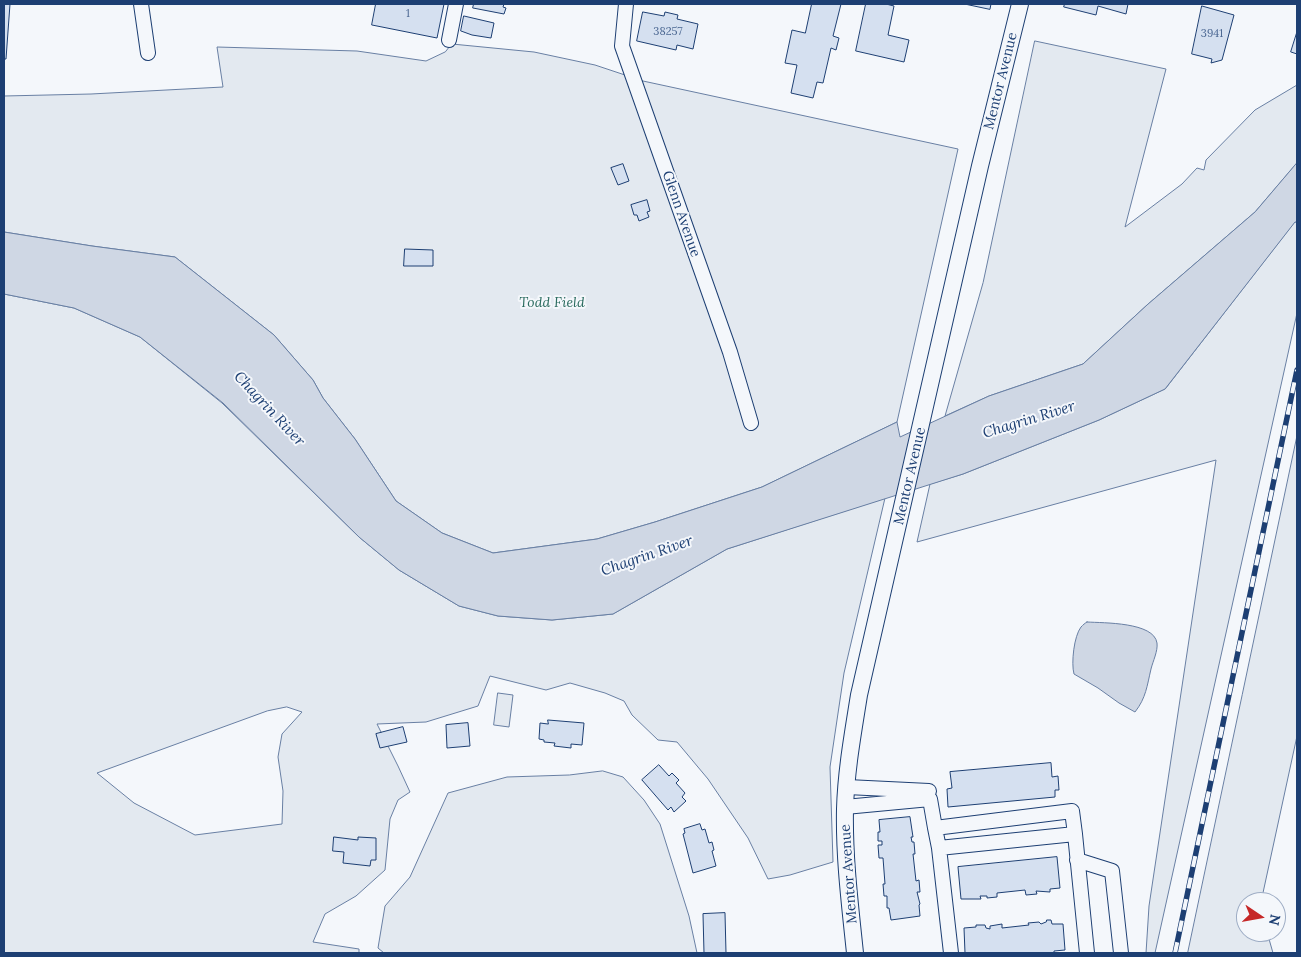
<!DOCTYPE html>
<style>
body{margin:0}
#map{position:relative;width:1301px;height:957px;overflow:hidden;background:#f4f7fb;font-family:Lora,serif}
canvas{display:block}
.frame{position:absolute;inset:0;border:5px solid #1d3f73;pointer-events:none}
.north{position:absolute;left:1236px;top:892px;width:50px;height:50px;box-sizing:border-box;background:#f4f7fb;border:1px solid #9eadc5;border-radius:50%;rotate:102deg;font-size:14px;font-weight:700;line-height:20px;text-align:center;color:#1d3f73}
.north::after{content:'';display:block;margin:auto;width:18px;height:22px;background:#c62828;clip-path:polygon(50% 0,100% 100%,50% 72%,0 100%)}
</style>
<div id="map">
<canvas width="1301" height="957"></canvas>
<div class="frame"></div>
<div class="north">N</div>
</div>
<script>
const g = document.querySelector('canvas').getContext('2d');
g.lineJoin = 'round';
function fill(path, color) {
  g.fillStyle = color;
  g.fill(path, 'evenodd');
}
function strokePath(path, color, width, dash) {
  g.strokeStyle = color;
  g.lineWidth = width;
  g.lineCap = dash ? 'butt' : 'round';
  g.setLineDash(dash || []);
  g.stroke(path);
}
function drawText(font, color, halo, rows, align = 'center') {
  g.font = font + ' Lora,serif';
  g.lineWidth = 4;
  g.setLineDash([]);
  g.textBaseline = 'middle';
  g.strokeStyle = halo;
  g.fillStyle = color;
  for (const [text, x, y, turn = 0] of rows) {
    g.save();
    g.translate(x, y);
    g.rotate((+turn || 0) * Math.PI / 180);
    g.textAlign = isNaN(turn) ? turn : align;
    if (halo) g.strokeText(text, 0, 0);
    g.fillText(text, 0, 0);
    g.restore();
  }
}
const green = new Path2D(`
 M1035,41L1166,69L1125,227L1182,184L1197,168L1204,170L1206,160L1255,110L1297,85V163L1255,212L1147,305L1083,364L989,396L945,416L983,283Z
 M452,44L534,52L595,65L643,81L958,149L897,422L762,487L655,522L597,539L493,553L442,533L396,501L355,439L323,398L313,380L274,335L175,257L92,246L4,232V96L91,94L223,87L217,47L357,51L426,61L445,52Z
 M1295,222H1297V313L1155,953H1146L1149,906L1216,460L917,542L930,484L963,474L1099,420L1165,389Z
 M4,294L74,308L140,337L222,403L359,537L399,570L459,606L498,616L552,620L613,614L727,549L885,498L844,673L830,767L833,862L790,875L768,879L748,838L708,779L677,742L658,740L632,715L624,701L605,693L570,683L546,690L490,676L478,706L426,722L377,724L398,766L410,792L398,800L390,819L385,870L356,896L325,914L313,942L359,949V953H4ZM287,707L302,712L282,734L278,757L283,791L282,824L195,835L134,803L97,773L267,711Z
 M1297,436V736L1261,902H1246V932H1267L1273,953H1188Z
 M498,693L513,695L509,727L494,725Z
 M603,771L623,777L644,800L660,824L689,916L697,953H384L378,948L385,906L410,877L448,793L507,777L569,775Z`);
fill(green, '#e3e9f0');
strokePath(green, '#687fa3', 1);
const water = new Path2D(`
 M1297,163V222H1295L1165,389L1099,420L963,474L727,549L613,614L552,620L498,616L459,606L399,570L359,537L223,403L140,337L74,308L4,294V232L92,246L175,257L274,335L313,380L323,398L355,439L396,501L442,533L493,553L597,539L655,522L762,487L897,422L900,437L989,396L1083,364L1147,305L1255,212Z
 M1087,622C1104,623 1154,622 1157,643C1158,651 1153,661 1151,669C1147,686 1146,698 1135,712L1119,703L1098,688L1074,674C1071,663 1074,636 1081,627C1083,625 1085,623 1087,622Z`);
fill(water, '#cfd7e4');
strokePath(water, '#687fa3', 1);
const building = new Path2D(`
 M4,4H10L6,59H4Z
 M376,4H444L437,38L372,25Z
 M474,4H504L503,7L506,8L504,14L473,8Z
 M812,4H841L833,36L839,38L836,50L831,48L823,83L817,82L813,98L791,93L797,65L785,63L792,30L805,33Z
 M866,4H886L894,6L888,35L909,40L904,62L856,51Z
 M965,4H991L990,9Z
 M1065,4H1128L1126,14L1098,6L1096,15L1064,7Z
 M1202,6L1234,15L1222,60L1211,63L1212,59L1192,54Z
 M643,12L664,16L665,12L678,15L677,19L698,24L693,49L677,45L676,50L637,41Z
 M464,16L494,23L491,38L472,35L461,31Z
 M1297,32V54L1291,52Z
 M623,164L629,181L618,185L611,168Z
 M647,200L650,211L647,212L649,217L639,221L637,215H634L631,205Z
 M405,249L433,250V266H404Z
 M548,720L584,723L582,745L571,744V748L554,746L555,743L544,742V740L539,739L540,723L548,724Z
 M468,723L470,746L447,748L446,725Z
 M403,727L407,742L380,748L376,734Z
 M1051,763L1052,777L1058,776L1059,790H1055V797L948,807L947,789L952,788L950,772Z
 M659,765L669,776L672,773L679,780L676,783L685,793L682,797L686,801L674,812L671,807L668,810L642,780Z
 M910,817L913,837H911L912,842H914L915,854H913L916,881L919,880L920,892H917L920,904L919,905L920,916L891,920L889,908H887V896H884L883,884H885L883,858H879L878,845H882V841H878V832H880L879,820Z
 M700,824L702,830L705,829L709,843L712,842L714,850L712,851L716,866L693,873L683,834L685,833L684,829Z
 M334,837L358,840V837L376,838V860H371L370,866L343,863L344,852L333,851Z
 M1057,857L1060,888L1050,889V892L1036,891L1037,894L1026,895L1025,890L997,893V897L987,898V896H980L981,899H961L958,867Z
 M725,913L726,953H704L703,914Z
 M1047,920H1051L1052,924H1063L1065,950L1054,951V953H965L964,928L976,927V925H985L986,928L990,929V926L1002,924V928L1029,925L1028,923L1039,922L1041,924L1046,922Z`);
fill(building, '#d5e0f0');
strokePath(building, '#1d3f73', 1);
const minor = new Path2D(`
 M141,4L148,53
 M626,4L622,46L730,352L751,423
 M449,40L456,4
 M847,787L929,791
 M845,807L930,799L935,828L1072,811L1075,834L939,848L935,828
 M1075,834L1087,953
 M939,848L951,953
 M1077,860L1112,871L1121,953`);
const major = new Path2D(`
 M855,953C850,905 844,857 845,809C846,771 853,733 859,695L980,166L1020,4`);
strokePath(minor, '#1d3f73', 16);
strokePath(major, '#1d3f73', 18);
strokePath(minor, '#f4f7fb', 14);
strokePath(major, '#f4f7fb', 16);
const rail = new Path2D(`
 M1175,953L1297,370`);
strokePath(rail, '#1d3f73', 5.5);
strokePath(rail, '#f4f7fb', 4, [11]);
drawText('11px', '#4b6792', null, [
 ["1",408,14],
 ["38257",668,32],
 ["3941",1212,34]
]);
drawText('14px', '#1d3f73', '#f4f7fb', [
 ["Mentor Avenue",1001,81,-76],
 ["Glenn Avenue",681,214,71],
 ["Mentor Avenue",910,476,-77],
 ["Mentor Avenue",849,874,-94]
]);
drawText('italic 14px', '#2c6c60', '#f4f7fb', [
 ["Todd Field",552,303]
]);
drawText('italic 15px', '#1d3f73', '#f4f7fb', [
 ["Chagrin River",269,409,47],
 ["Chagrin River",1029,420,-17],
 ["Chagrin River",647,556,-19]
]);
</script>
